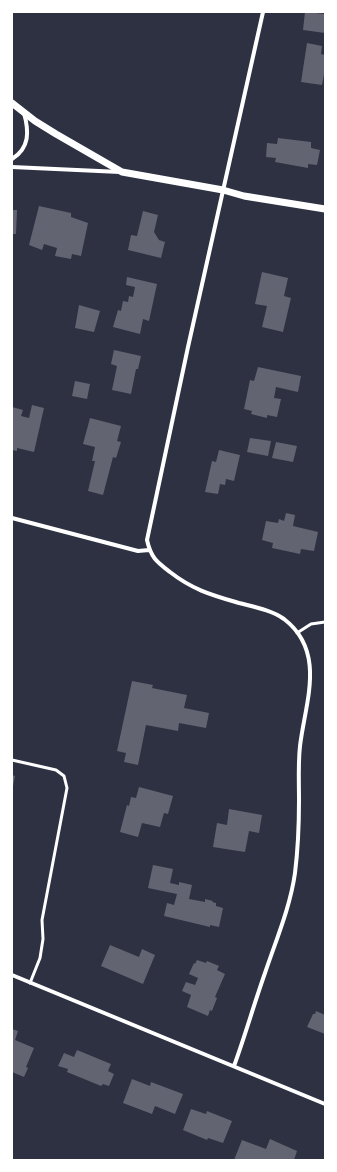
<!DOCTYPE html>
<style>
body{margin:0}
#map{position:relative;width:337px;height:1172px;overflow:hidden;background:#2d3142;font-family:Cabin,sans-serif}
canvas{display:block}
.frame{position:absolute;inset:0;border:13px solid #fff;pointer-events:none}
</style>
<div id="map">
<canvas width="337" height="1172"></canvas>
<div class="frame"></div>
</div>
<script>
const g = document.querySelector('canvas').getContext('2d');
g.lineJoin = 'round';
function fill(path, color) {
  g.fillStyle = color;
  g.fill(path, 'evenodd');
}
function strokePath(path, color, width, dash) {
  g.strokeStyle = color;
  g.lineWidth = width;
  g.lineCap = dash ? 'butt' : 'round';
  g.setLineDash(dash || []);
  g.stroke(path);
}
fill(new Path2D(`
 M305,12L325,14V33L303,30Z
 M307,43L322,46L321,54L325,55V69L322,85L301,82Z
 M278,138L311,142V148L320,150L317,165L308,164V168L275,162L276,158L266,157L267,143L277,144Z
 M39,206L71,213V217L88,223L81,256L72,254L71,259L55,256L57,248L44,244L42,250L29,245Z
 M12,210H17L16,234H12Z
 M143,211L158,215L154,232L159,240L165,242L161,258L128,250L131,235L137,236Z
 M262,272L288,278L284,296L291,298L283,332L262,327L267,306L255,304Z
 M127,277L157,284L149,321L143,319L140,334L113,327L118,310L121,311L123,301L128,302L129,296L133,297L135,287L126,285Z
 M79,305L100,311L94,332L75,328Z
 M114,350L141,356L138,369H136L131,394L112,390L117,366L111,364Z
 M258,367L301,376L298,392L276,387L274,398L281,399L277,417L267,415V418L251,414L252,411L244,409L250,380L254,381Z
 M75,381L90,384L87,399L72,396Z
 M32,405L44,408L34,452L17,448V451L12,450V407L23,410L21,416L29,418Z
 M90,418L121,426L117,441L121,442L116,458L113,457L103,495L88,491L95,461H92L95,447L83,444Z
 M250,438L271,441L268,456L247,452Z
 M276,442L297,446L293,462L272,458Z
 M219,450L240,455L234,481L226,479L225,485L220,484L218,494L205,492L212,461L216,462Z
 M286,513L295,515L293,526L318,532L314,551L301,549L300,554L272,548L273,543L262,540L266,521L278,523L279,519L284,521Z
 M132,681L153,685L152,688L187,695L184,708L209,713L206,728L179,723L178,731L146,725L138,765L124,762L126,753L117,751Z
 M12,775L15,776L13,786H12Z
 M139,787L173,796L168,814L164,813L160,827L142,823L138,837L120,832L127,805L129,806L131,797L136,798Z
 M229,809L262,815L259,833L249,831L245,852L213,847L217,823L227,825Z
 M153,865L173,869L170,883L179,885V882L192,885L189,899L205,902V899L213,901L212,902L216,903V906L223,908L219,927L210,925V927L164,916L167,903L174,905L177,894L148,888Z
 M110,945L139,957L142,949L155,955L143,984L101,966Z
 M197,960L206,963L207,961L219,966L217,970L225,974L215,997L217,998L212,1011L210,1010L208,1016L187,1007L191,995L182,991L186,982L195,985L198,978L189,974L194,963L195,964Z
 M316,1011L325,1015V1034L307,1027L313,1014H315Z
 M12,1029L18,1031L15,1040L34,1048L26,1067L28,1068L24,1077L12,1072Z
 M77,1050L111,1064L108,1071L114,1074L109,1086L103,1084L101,1086L67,1072L68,1069L58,1066L64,1053L74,1057Z
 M132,1079L150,1086L151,1082L183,1094L175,1114L155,1106L152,1114L123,1103Z
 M191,1109L206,1114L207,1111L232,1121L223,1143L208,1138L207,1140L183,1130Z
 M270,1139L297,1151L294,1160H234L242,1140L266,1149Z`), '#626471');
strokePath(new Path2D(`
 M297,633L311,624L325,622
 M12,760L56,770L64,776L67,788L42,920L43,939L40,958L30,983`), '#fff', 3);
strokePath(new Path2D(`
 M12,159C30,148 29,131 24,113
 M12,167L120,172
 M12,518L138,551L149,550
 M12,975L325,1104
 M234,1066C245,1036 254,1004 265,973C276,940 290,908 295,873C298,849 299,824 299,800C299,782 298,764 300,746C305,703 327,652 284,619C271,610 254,607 239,603C212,595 193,590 170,572C157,562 151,558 147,540L188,347L263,12`), '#fff', 4);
strokePath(new Path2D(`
 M12,103L35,121L56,134L122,172L223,190L244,196L325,209`), '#fff', 7);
</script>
